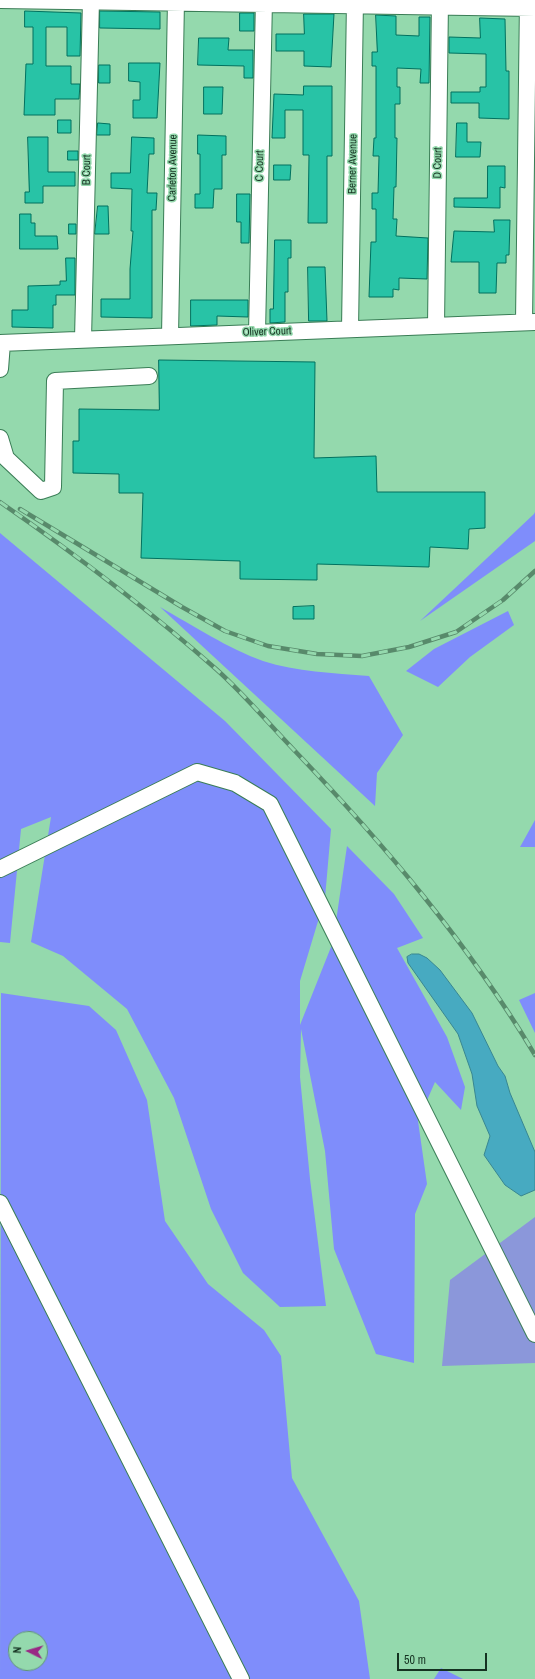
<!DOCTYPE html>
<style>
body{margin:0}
#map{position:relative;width:535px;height:1679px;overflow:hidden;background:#94d9ad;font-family:"Archivo Narrow",sans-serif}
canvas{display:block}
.north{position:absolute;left:8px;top:1631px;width:40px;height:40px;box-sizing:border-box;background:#94d9ad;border:1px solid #619675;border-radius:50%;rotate:275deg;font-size:11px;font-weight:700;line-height:16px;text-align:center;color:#153221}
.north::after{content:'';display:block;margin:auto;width:14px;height:18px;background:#992885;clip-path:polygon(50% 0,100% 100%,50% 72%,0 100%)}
.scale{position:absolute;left:397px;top:1653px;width:90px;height:18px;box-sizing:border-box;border:2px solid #153221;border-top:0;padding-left:5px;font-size:12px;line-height:14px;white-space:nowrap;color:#153221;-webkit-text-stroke:3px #94d9ad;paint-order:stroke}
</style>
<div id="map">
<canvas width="535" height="1679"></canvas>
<div class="north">N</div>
<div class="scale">50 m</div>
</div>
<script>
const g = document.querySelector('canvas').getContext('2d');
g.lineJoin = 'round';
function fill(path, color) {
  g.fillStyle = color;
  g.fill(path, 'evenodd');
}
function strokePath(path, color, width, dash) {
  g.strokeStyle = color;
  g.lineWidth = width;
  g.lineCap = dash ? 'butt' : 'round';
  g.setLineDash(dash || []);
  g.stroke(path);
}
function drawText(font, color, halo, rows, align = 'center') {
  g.font = font + ' "Archivo Narrow",sans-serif';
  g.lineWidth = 3;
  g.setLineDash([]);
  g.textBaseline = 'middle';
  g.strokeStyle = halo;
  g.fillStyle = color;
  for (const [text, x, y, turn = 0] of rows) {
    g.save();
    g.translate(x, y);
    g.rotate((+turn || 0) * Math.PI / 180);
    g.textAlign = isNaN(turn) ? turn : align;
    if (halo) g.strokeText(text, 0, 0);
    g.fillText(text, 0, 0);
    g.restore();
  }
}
fill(new Path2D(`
 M535,1217V1363L442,1366L450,1280Z`), '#8b97da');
fill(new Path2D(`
 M535,512V541L420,621L534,514Z
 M0,533L225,721L331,829L325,898L300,981V1025L333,942L347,846L394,894L423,938L397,948L447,1037L465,1087L461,1110L435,1082L418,1121L427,1184L415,1214L414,1363L376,1354L334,1249L325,1151L301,1029L300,1077L310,1179L326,1306L280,1307L243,1273L211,1209L174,1098L127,1009L63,956L31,942L51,817L21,829L10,943L0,942Z
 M160,607C192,625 229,649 263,661C297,672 333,673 369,676L403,735L377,773L375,806Z
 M508,611L514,625L470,657L438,687L406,671L434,649Z
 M535,820V847H520Z
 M1,993L89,1006L116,1030L147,1100L165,1221L208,1284L264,1330L281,1356L292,1478L359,1601L370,1679H0ZM16,1639H40V1663H16Z
 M535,993V1033L519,1000Z
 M441,1668L463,1679H434Z`), '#7f8dfb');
const water = new Path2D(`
 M412,954H419L427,958L440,970L472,1013L498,1066L505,1076L510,1093L535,1152V1190L521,1196L505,1185L484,1155L490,1136L477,1106L472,1074L458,1034L408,963L407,957Z`);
fill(water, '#47aac1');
strokePath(water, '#388691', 1);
const building = new Path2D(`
 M25,11L81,13L80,56H67V27H46V66H71V84H80L79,99H55V115H24L26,64H33V27H25Z
 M100,11L160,12V29L100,28Z
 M240,13H254V31H240Z
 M304,14H334L331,67L304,66V51H276V34H304Z
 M376,15L396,16V35L419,36V17H430L429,83H420L421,69L397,68V87H400V104H395V138H397L396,187H394L393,219H397L396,236L428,238L427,279L399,278V290L393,289V297H369L371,242H376V209H372V193H378L379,156H373L374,138H376V66H372V52H377Z
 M480,18L505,19L506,71H509V119L479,118V103H451V92H480V87H486V54L449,53V37L480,38Z
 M199,38H229L228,50H253V78H244V66L198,65Z
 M129,63H160L157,118H133V100H140V82L129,81Z
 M99,65H110V83H99Z
 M304,86H332V156H327V223H308L309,155H303V110H285V138H272L274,94L303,95Z
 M204,87H223L222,114H204Z
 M58,120H71V133H58Z
 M98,123L110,124V135H97Z
 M457,123H467V142H481L480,157H456Z
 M198,135L226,136V155H222V189H214L213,208H195V194H200V154H198Z
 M28,137H48V172H75V186H43V203H25V192H29Z
 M132,137L154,138V154H149L147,193H157L156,210H152V318L101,317V299H130V269L133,231H131L132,189L111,188V173H130Z
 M68,151H78V160H68Z
 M274,165H291L290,180H274Z
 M488,166H505V188L500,187V208L454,207V198H487Z
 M237,194H250L249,243H241V222H237Z
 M98,206H108L109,234H95Z
 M20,214H31V223H35V236H57L58,249H20Z
 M494,220H510L509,255H506V263H497L496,293H479V262H451L454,231L494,232Z
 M69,224H76V234H69Z
 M275,240H291V258H288V292H285V322L270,323V309H273Z
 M66,258H75V295H56V305H53V328L12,327V310H28V286L60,285V281H66Z
 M308,267H325L327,321H309Z
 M191,300H248V317L217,316V325L191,326Z
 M159,360L315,362L314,458L376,456L377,492H485V528L469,529L468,549L430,547L429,567L317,564V580L240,579V561L141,558L143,493H119V474L73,473V441H79V409L159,410Z
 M314,606V619H293V607Z`);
fill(building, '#28c3a6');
strokePath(building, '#00715f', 1);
const minor = new Path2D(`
 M0,0L535,8
 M524,322L528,0
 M436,326L440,0
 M350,329L355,0
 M257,333L264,0
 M170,336L176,0
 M83,339L91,0
 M0,343L535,322
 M0,369L2,343
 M0,438L6,458L41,491L53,487L55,381L149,376
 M0,869L197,772L235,783L270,804L535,1334
 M0,1203L241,1679`);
strokePath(minor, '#3a7d56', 18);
strokePath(minor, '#fff', 16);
const rail = new Path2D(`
 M0,502C75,554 147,608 216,669C244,694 268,723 294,750C384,844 468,943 535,1055
 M20,509L182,607L225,631L268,646L317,654L362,656L409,647L456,632L503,600L535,571`);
strokePath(rail, '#588a6b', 4.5);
strokePath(rail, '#94d9ad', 3, [9]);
drawText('11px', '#153221', '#94d9ad', [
 ["D Court",438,163,-89],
 ["Berner Avenue",353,164,-89],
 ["C Court",260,166,-89],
 ["Carleton Avenue",173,168,-89],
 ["B Court",87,170,-89],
 ["Oliver Court",267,332,-2]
]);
</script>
